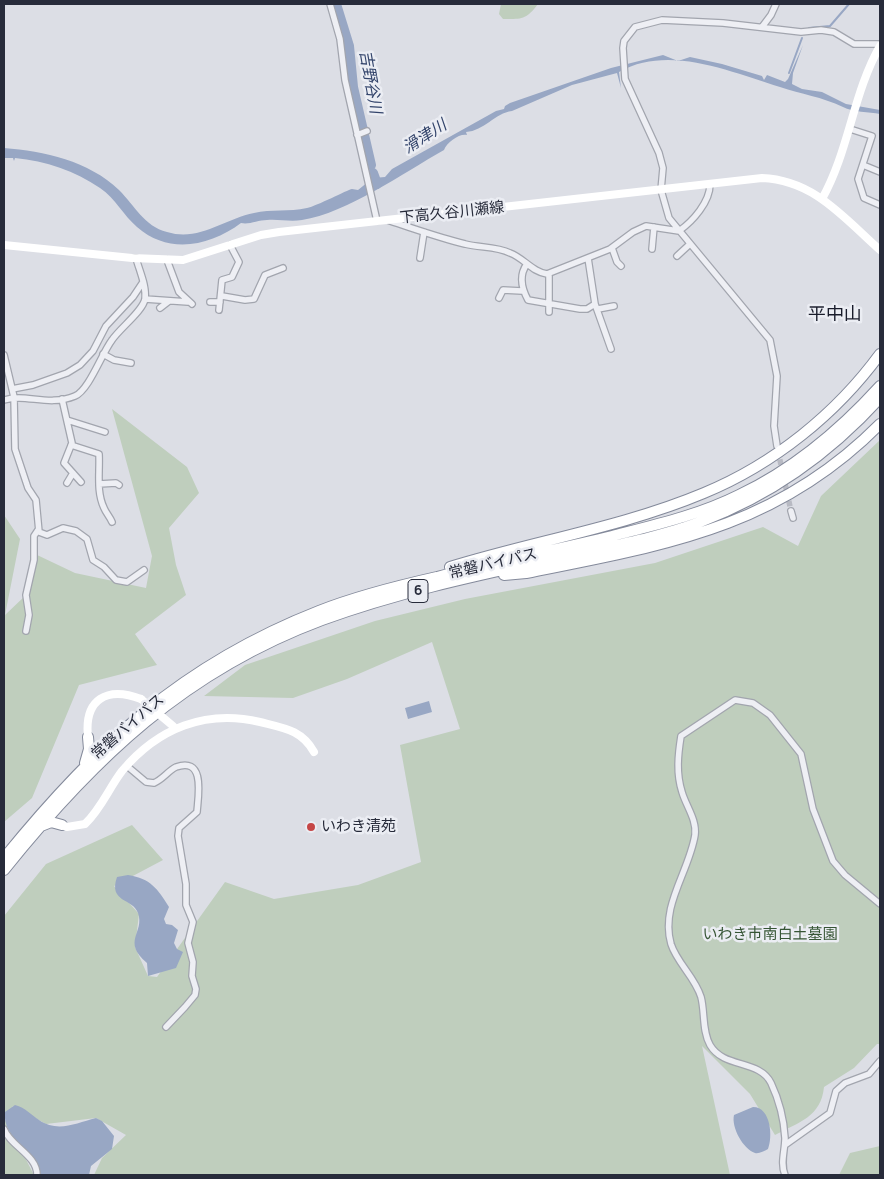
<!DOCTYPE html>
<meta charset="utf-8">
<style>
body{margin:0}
#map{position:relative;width:884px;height:1179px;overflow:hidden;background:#dcdee5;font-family:Manrope,sans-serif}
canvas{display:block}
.frame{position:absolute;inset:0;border:5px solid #272b3a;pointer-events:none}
</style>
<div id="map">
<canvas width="884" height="1179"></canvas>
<div class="frame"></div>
</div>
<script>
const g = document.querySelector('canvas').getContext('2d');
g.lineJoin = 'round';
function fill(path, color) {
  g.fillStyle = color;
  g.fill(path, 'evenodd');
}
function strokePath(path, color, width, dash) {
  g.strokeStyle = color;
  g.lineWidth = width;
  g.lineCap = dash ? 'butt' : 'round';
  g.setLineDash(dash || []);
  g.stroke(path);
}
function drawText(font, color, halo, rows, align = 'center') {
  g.font = font + ' Manrope,"Noto Sans JP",sans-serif';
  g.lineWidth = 5;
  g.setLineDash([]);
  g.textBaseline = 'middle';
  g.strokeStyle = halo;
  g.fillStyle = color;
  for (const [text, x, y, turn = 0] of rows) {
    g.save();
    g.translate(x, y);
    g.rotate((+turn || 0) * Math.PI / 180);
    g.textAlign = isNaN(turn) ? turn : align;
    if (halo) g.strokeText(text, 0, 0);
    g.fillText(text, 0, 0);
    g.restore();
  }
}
fill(new Path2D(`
 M501,4H538C526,20 522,19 503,19L499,14Z
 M112,409L187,467L199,493L169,528L176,565L186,595L135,634L157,665L79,685L32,798L4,822V515L20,539L5,615L26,595L35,554L75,573L146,588L152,556Z
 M880,440V1044H877L854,1068L824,1087C821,1117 799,1122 775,1135L750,1094L702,1046L730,1175H94L102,1158L126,1135L96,1118L46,1124L13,1106L5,1119L34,1175H4V916L46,864L132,825L163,860L114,886L139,914L135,947L148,976L157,977L225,882L274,899L358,885L421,862L400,745L460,729L432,642L347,679L293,698L204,696L245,665L375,621L465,599L655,563L763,527L798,546L821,496Z
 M880,1146V1175H839L850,1153Z`), '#bfcebd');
fill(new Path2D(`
 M803,45L793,73L792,84L802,89L822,92L846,104L880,110V114C869,112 853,112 843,107C822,97 801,94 780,87C730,72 669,44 619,72L621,88L617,73L572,85L512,111C495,113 484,131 466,132L467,135C460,133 447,142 444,150C403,173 347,213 302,220C290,222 279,219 267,220C258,220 249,225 241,223C210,246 169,255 137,227C123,215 116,199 100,188C75,171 46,161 15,158L14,161L13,158H4V148C44,151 89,161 119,190C135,206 144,226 167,232C199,242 224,219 254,213C271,209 289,212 307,208C317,206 347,190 352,189C354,189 356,190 358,190L373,178L385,177L392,169L496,111L504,109L505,106L510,103L611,68L663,55L678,61L690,57L722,64L762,76L764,80L767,75L785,82L788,79Z
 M429,701L432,712L408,719L405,708Z
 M128,875C151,879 157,888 169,907L164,919L166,924L172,925L178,930L174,943L177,949L183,952L176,968L148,976L147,963C121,941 145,933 138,913C133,898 108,903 117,877Z
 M15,1105C26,1108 30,1114 39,1120C58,1133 76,1123 96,1118L102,1121L114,1136L112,1149L91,1166L89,1175H41C34,1151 2,1138 5,1112Z
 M753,1107C771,1107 773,1137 768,1149C764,1151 759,1154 755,1153C743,1149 731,1127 734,1115Z`), '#98a7c4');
strokePath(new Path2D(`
 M809,28L830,26L849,4
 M789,73L802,38`), '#98a7c4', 2);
strokePath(new Path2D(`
 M336,4L349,46L353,87L371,165
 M373,173L377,184`), '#98a7c4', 10);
strokePath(new Path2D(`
 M778,451L791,511`), '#b8bac3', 5.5, [5.5, 3]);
const street = new Path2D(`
 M330,4L340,39L345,80L377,221
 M762,27L771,15L776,4
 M850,129L872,136L858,179L864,198L880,205
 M357,135L367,131
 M863,165L880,172
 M390,221C415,229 440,238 465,244C480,248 496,246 510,253C524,258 532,272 547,274L610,249L633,232L646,226L679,231C693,221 710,202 710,184
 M612,248L617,262L621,266
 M652,249L654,227
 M677,256L690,244
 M420,258L424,232
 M588,258L595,304L611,349
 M167,260L179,292L192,304
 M527,264C518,276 522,289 528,300L580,309H587L595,304
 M549,274V312
 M222,296L245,300L254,299L265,275L283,268
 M499,298L503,290L522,291
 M145,299L188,302
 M210,302H220
 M160,308L169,301
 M598,309L614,306
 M219,310L222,280L232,277L239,262L230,245
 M103,354L114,360L131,363
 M4,355L14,397L15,449L28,488L36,500L39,532L47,535L63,528L76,531L87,539L93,560L104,567L116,580L127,582L144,570
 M12,389L33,385L67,373L80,365L93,351L106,326L133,297L143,282
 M62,399L72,443L64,463L81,482
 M4,400C26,393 48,407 75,396C89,390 102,353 112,340C120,328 143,311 145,299C147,286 139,270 136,258
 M67,420L105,432
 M71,445L99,454C100,472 96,491 104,508C106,513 110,517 112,522
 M777,446L774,426L777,376L770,340L669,218L661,190L663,168L659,153L625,79L623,48L624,41L635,27L662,20L723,23L801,32L821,30L834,32L854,44H880
 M67,483L73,473
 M99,484L116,483L119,485
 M791,511L793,518
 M26,631L29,615L26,595L34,560V536L38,530
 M127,766L146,782L154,783C163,779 168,771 176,767C206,756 198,797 197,812L179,828L178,836L186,884V905L193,922L188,943L193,962L192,976L196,989L195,995L185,1007L166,1027
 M4,1129C10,1146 37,1155 37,1175
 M785,1145L830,1113L836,1091L845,1083L869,1074L880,1061
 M785,1175C780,1163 785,1151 785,1138C784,1120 779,1100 771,1083C759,1059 724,1069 710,1045C702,1031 705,1012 701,997C695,977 677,963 671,944C660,906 689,872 695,835C697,820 686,806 682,792C676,773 678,755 681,736L735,700L753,703L770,715L801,754L813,809L833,861L845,875L880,904`);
const highway = new Path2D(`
 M450,567C534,541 623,527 704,493C774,464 836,414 880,354
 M504,575L526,573C664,545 776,529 880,424
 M85,763L89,749L88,737
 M41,826L51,822L62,825
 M4,858C95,746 181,665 319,611C357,596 397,586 437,577C495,562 554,550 612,536C655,525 699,515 739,495C794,469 840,430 880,386
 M4,870C94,758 185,671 322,620C401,591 484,574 566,556C610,546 657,538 700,522C770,496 830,453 880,398`);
strokePath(street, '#a2a5ae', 8);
strokePath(highway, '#848a9b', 12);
strokePath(street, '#eeeff4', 5.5);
strokePath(new Path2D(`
 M822,199C849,151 853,93 880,46
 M4,245L132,258L183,260L261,235L279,232L762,178C814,180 844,218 880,250
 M88,737C84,699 107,686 141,699
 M62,825L67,827L85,824C101,809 109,788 122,771C158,728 206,709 260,722C284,728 302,730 314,752`), '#fff', 8);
strokePath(highway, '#fff', 10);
strokePath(new Path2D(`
 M141,699L173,726`), '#fff', 8);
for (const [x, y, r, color] of [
 [311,827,5,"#c54646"]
]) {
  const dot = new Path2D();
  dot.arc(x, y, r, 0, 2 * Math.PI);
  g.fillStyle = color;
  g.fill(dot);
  strokePath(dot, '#ebedf3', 2);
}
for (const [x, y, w] of [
 [418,591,20]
]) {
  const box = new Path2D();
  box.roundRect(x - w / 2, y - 11.5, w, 23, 4);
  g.fillStyle = '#ebedf3';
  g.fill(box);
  strokePath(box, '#272b3a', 1);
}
drawText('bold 14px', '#272b3a', null, [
 ["6",418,591]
]);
drawText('15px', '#272b3a', '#ebedf3', [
 ["下高久谷川瀬線",452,213,-6],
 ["常磐バイパス",493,564,-13],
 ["常磐バイパス",128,727,-41]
]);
drawText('15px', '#272b3a', '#ebedf3', [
 ["いわき清苑",321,827]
], 'left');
drawText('15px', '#365535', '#ebedf3', [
 ["いわき市南白土墓園",770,935]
]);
drawText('italic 16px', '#33446b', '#ebedf3', [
 ["吉野谷川",370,82,80],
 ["滑津川",425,137,-33]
]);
drawText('18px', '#191c2b', '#ebedf3', [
 ["平中山",835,315]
]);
</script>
